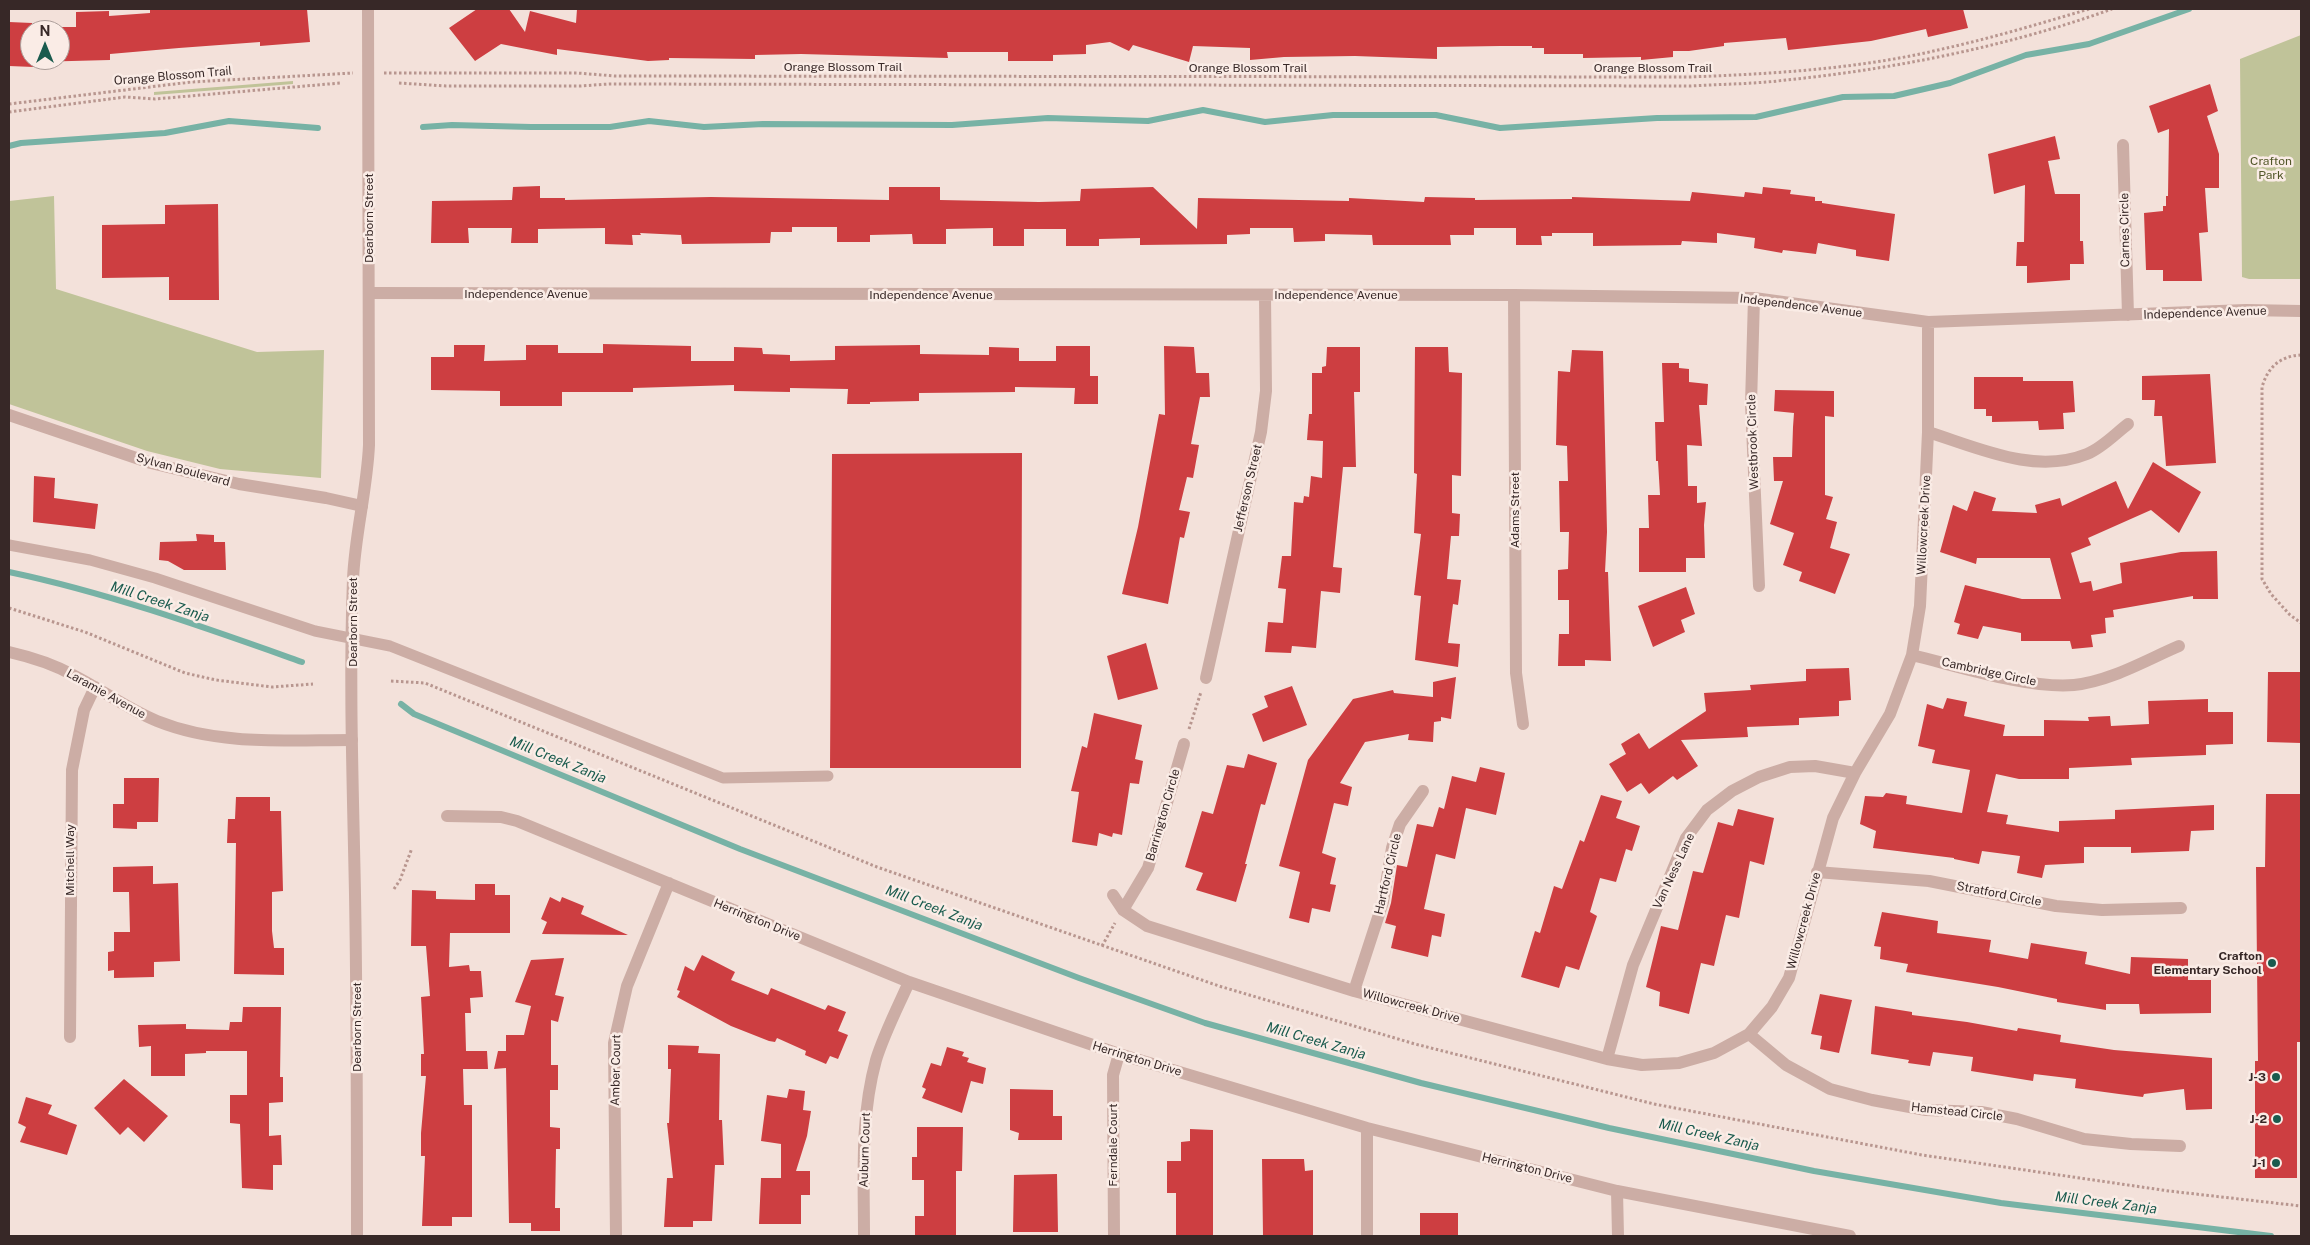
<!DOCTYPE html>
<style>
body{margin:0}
#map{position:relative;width:2310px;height:1245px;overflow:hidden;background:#f3e1da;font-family:"Public Sans",sans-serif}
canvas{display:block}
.frame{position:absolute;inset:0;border:10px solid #372827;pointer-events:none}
.north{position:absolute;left:20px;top:20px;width:50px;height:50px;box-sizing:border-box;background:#faece6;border:1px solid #ac9e9a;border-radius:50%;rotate:0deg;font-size:14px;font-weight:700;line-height:20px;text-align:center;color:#372827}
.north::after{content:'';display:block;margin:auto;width:18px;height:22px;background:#1a5b4e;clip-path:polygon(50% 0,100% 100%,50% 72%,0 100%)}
</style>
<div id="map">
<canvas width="2310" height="1245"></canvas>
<div class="frame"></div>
<div class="north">N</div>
</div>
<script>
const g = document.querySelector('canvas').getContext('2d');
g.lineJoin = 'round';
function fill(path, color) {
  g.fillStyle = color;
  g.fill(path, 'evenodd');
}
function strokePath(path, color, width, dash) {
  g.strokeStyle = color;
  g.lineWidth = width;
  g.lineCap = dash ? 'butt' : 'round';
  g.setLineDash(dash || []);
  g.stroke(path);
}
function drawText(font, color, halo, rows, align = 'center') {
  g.font = font + ' "Public Sans",sans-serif';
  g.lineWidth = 5;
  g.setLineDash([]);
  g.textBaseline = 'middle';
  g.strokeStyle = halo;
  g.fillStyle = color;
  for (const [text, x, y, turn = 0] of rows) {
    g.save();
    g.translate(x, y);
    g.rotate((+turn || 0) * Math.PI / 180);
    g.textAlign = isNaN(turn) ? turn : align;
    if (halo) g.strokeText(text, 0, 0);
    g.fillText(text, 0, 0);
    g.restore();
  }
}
fill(new Path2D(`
 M2301,35V279H2249L2242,277L2240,59Z
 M293,81V84L154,95V92Z
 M54,196L56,289L257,352L324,350L321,478L220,469L147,451L9,404V201Z`), '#c0c399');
strokePath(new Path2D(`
 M423,127L452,125L531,127H610L649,121L704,127L763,124L952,125L1048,118L1148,121L1203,110L1265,122L1333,115H1436L1500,128L1657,118L1756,117L1843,97L1894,96L1950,83L2026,55L2089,44L2189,9
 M9,146L21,143L165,133L229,121L318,128
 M9,572C109,593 206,628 302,662
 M401,704L414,714L740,849L1079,978L1205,1023L1421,1083L1609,1128L1814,1171L2001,1203L2271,1236`), '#77b2a5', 6);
fill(new Path2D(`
 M150,9H307L310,42L260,46V42L179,48L110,54V60L33,62L34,67L9,66V22L32,23V27H76V12L109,11V16L150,13ZM30,30H60V60H30Z
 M477,9H509L525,32L530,11L576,23L577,9H1963L1968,28L1928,37L1926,29L1871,41L1788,50L1786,38L1724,43V46L1689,51H1673V57L1641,60V57L1583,58V54H1544V48H1532V46H1500L1437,47V59L1355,56L1284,57L1250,60V48L1193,46L1189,62L1133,45L1129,51L1110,42L1086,45V54L1053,55V61H1008V52H947L948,58L801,54L755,55V59L669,58V60L648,61L557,49V55L501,44L475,61L449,28Z
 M2210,84L2218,111L2207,116L2219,154V188H2205L2208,232L2199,233L2202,281H2163V270H2146L2144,213L2163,211V206H2166V196H2168L2169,129L2158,133L2149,106Z
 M2055,136L2060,159L2048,161L2055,194H2080V241H2083L2084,264H2070V280L2027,283V266H2016L2017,242H2024L2025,185L1994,194L1988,154Z
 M540,186V198H565V200L711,197L889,200V187H940V200L1039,202L1080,201L1081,189L1153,187L1197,229L1198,198L1349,201V198L1424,202L1425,197L1475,198V200L1572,199V197L1690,201L1692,192L1744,197L1745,192L1762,194L1763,187L1791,190L1790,194L1815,197V201H1822V203L1895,214L1889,261L1856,256V250L1818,243L1816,254L1783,250L1782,253L1754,248L1755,238L1717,233V243L1682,241L1681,245L1593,246V233H1552V236H1541L1542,245H1516V228H1474V235H1450L1451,245H1373L1372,235L1325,234V241L1294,242L1293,228H1250V234L1227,235V244L1140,245V238L1099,239V246H1066V229H1024V246H993V228L946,229V244H913L912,234L870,235V242H837V227H792V232H771L770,243L682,244L681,235L640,233L641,235H632L633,245L605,244V228L538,229V243H511L512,228H468L469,243H431L432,201L512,200L513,187Z
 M218,204L219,300H169V277L102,278V225L165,224V205Z
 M603,344L691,346V361H734V347L762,348L763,354L790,355V361L835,360V346L920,345V354L989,355V347L1019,348V361H1056V346H1090V376H1098V404H1074L1075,388L1015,387V392L919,393V401L870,402V404H847L848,389L790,388V392L734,391V385L633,388V392H562V406H500V391L431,390V357H454V345H485L484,361L526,360V345H558V353H603Z
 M1164,346L1194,347L1196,373H1209L1210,397H1200L1191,444L1199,445L1193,478L1187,477L1179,510L1190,512L1184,538L1180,537L1168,604L1122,594L1138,527L1159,414L1165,415Z
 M1327,347H1360V392H1354L1356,467H1343L1333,567L1342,568L1340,593L1321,591L1316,648L1292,646L1291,653L1265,652L1268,622L1283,623L1286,589L1278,588L1282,556H1291L1294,502L1303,503L1304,496L1309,497L1311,476L1322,478L1323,441L1307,440L1309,414H1312V373H1322V367L1326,366Z
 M1415,347H1448L1449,372L1462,373L1461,476L1452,475V513L1460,514L1459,536H1451L1447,579L1461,580L1458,605L1453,604L1448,643L1460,644L1458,667L1415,660L1421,596L1414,595L1421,534L1414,533L1417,474L1414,473Z
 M1572,350L1603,351L1607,532L1605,572H1608L1611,661L1585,660V666H1558L1559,634H1569V600H1558V570L1568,569L1569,532H1560L1559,481H1568L1567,446L1556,445L1557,404L1558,371L1570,372Z
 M1662,363H1679V368L1689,369V382L1708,384L1707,405H1699L1702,446L1687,445L1688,486H1697V503L1706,502L1704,525L1705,558H1686V572H1639V528H1649L1648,495H1660L1658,461H1656L1655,422H1664Z
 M2210,374L2216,463L2166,466L2162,416H2154L2155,400H2142V376Z
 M1974,377H2023V381H2073L2075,412L2063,413L2064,429L2039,430L2038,421L1992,422V416H1986V409H1974Z
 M1775,390L1834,391V417L1825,416V495L1833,497L1826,519L1837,522L1830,548L1850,554L1835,594L1799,581L1802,572L1783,565L1794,533L1770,524L1783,481H1774L1773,457H1792L1793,427L1794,413L1774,411Z
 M1022,453L1021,768H830L832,454Z
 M2153,462L2201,492L2179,533L2151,510L2088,538L2091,545L2071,553L2080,583L2091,581L2093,591L2122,583L2120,563L2181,552L2217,551L2218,599H2193V596L2113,610L2114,617L2105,618L2106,633L2091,635L2093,647L2072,649L2070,641H2021V633L1983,626L1978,639L1957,634L1960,624L1954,622L1965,585L2022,599H2061L2050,558H1977L1976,564L1940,552L1953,505L1967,511L1974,491L1996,498L1992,511L2037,513L2035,505L2060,498L2062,506L2116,481L2128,509Z
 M34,476L55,478L54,498L98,504L95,529L33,522Z
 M196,534L214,535V542H225L226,570H184L168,561L159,560L160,542L197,541Z
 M1686,587L1695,614L1681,620L1685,632L1653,647L1638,606Z
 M1146,643L1158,689L1118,700L1107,656Z
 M1849,668L1851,700L1839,701V716L1799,718V725L1747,727L1748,737L1681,740L1698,766L1677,780L1673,776L1649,794L1641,783L1627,792L1609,764L1626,754L1621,744L1639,733L1649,749L1706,711L1704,693L1751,690L1750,685L1806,681V669Z
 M2268,672H2301V743L2267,742Z
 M1456,677L1451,719L1441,717V721L1434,722L1433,742L1408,740L1409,734L1365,742L1340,783L1352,787L1348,806L1334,803L1322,853L1336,858L1330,884L1336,885L1330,912L1312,908L1309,923L1289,918L1300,872L1279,866L1308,760L1353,699L1393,690L1394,693L1433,697V682Z
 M1292,686L1307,725L1263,742L1252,714L1268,707L1264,696Z
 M1947,698L1967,702L1964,716L2005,725L2003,736H2044V720L2089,721L2088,717L2110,716L2111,726L2149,724L2148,701L2208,699V712H2233V744L2206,745V755L2131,758L2132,765L2069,768V779H2019L1996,774L1987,812L2008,815L2006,824L2059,832V821L2115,819V810L2214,805V830L2191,831L2189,851L2131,853V847H2084V863L2045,865L2042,878L2017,873L2020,856L1982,851L1979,864L1954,859V858L1873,848L1876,831L1860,824L1865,796L1883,797L1886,793L1907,796L1906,804L1962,813L1970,770L1932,763L1935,750L1918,746L1927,704L1943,709Z
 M1094,713L1142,725L1135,759L1143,761L1139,784L1130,783L1122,835L1113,833L1112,837L1099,833L1097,846L1072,842L1079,792L1071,791L1082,746L1087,748Z
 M1248,754L1277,763L1265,805L1261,804L1245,864H1247L1236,902L1196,890L1203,873L1185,867L1202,811L1213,814L1227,765L1244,768Z
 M1480,767L1505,773L1496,815L1466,808L1455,859L1436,854L1424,909L1445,914L1441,937L1432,935L1428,957L1391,948L1396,926L1385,923L1391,903L1397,865L1407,867L1417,824L1433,827L1439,807L1444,809L1452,776L1476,782Z
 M124,778H159L158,822H137V829L113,828V804H124Z
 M2266,794H2301V1042H2297V1178H2255V1061H2258L2256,867H2265Z
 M1601,795L1622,801L1616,818L1640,826L1632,851L1626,849L1616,882L1600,878L1590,912L1597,916L1579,970L1566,966L1559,988L1521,977L1535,931L1540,933L1554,886L1562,889L1580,840L1584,842Z
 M236,797H270V811H281L283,891L272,892V931L274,948H284V975L234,974L236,843H227L228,819H235Z
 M1738,809L1774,818L1764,865L1750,861L1739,918L1726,915L1714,966L1701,963L1689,1014L1659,1006L1660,992L1646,987L1661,926L1678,930L1693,871L1703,873L1718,822L1733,826Z
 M153,866V884L178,883L180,961L154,962V977L114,978V970L108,971V952L114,951V932H130L129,892H113V867Z
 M475,884H495V895H510V933H450L449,967L469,965L470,971H481L483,997L470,998L471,1013H465L466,1051H487L488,1069H463L464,1105H472V1217H452V1226H422L425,1156H421V1133L426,1076H421V1054H424L421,997L430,996L426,946H411L412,890L436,891V899L475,900Z
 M550,897L560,902L562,897L584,906L581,914L628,935L542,934L547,922L541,919Z
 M1882,912L1938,921L1937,933L1991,940L1989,952L2028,959L2031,943L2087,952L2085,964L2130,974L2131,957L2188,959V980H2211V1013L2140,1014L2139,1004H2106V1010L2057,1002V999L1998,987L1906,972L1908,964L1880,959L1881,947L1874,946Z
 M702,955L735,972L731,980L768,995L771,988L825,1010L828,1005L846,1012L838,1031L848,1035L838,1059L830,1056L826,1064L805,1055L806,1051L777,1038L775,1042L769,1041L731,1026L677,997L680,991L677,990L685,966L694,971Z
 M564,958L555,995L564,997L558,1022L551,1020V1065H558V1090H550V1127L560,1128V1149H556L555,1208H560V1231H531V1223H509L506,1068L494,1069L498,1051H506V1035H524L531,1006L515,1002L531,960Z
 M1820,994L1852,1000L1839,1053L1820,1049L1822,1036L1811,1034Z
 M1875,1006L1912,1012V1015L1967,1022L2017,1031L2018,1028L2061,1035L2060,1042L2114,1050L2212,1058V1109L2186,1110L2184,1089L2144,1094L2143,1097L2119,1094L2075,1088L2076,1079L2034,1074L2033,1081L1971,1071L1973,1057L1933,1052L1930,1066L1908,1063L1909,1060L1871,1054Z
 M243,1007H281L280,1077H283V1102L269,1103V1136L281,1135L282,1165H273V1190L242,1188L240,1124L230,1123V1095H247V1051H206V1053L185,1054V1076H151V1046L139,1047L138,1025L186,1024V1029L229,1030L230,1022H242Z
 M668,1045L699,1046L698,1053L720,1054L719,1120H722L724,1165H715L712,1221H693V1227H664L667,1178H673L667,1123H669L671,1069H668Z
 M947,1047L964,1052L962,1056L969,1058L967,1062L986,1068L983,1084L971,1081L962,1113L922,1098L926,1089L922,1087L931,1063L941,1066Z
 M124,1079L168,1116L144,1142L128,1127L120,1135L94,1108Z
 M789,1089L805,1091L803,1110L811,1111L807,1136L796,1171H810V1195H801V1224H759L761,1178H781V1144L761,1141L767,1095L787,1098Z
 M1010,1089L1053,1090V1116H1062V1140H1018L1019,1133L1010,1130Z
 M26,1097L52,1105L48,1114L77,1125L67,1155L20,1142L26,1127L18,1123Z
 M917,1127H963L962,1171H956V1236H915V1216H924V1180H912V1157H917Z
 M1190,1129L1213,1130V1236H1176V1193H1167V1161H1181V1142L1190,1141Z
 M1262,1159H1304L1305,1171L1313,1170V1236H1263Z
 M1057,1174L1058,1232H1013L1014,1175Z
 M1420,1213H1458V1236H1420Z`), '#cd3e41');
strokePath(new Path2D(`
 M384,73H577L615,76L1688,77C1771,74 1857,69 1938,50C1988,39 2039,24 2089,9
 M399,83L446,86H580L609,84L1691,86C1723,84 1755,84 1786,80C1895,69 2009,46 2112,9
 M9,104L191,82L353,73
 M9,112L125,97L155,99L340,83
 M2301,355C2280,356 2268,367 2262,387V579L2271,594L2290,615L2301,623
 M9,608L85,632L185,673L216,680L272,687L313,684
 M391,681L425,683L877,867L1219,986L1415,1044L1654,1104L1922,1155L2169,1191L2301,1206
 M1189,729L1201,692
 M394,889L400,880L412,848
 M1102,946L1115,923`), '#b8968f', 3, [2.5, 2.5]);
strokePath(new Path2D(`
 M9,545L90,560L155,578L315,631L390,646L723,778L828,776`), '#ccada5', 11);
strokePath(new Path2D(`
 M2123,145L2128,315
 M370,293L1514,295L1754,298L1928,322L2246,310L2301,311
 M1514,295L1516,673L1523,724
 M1754,298L1751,404L1759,586
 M9,415L151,463L239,484L326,498L362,506
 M1928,432C1979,448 2035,475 2087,454C2102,448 2115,434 2128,424
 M9,652C31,657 53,664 73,675C101,689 127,709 157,721C219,746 286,740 352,740
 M1912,655C1958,666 2028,689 2074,685C2111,681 2146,660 2179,646
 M1206,678L1261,432L1266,391L1265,295
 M447,816L501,817L517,821L909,982L1119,1054L1367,1128L1617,1191L1850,1236
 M1817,872L1929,881L2056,906L2102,910L2181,908
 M1113,895L1123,910L1147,926L1354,991L1607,1059L1642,1065L1679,1063L1714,1053L1749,1034L1772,1007L1789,978L1833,818L1855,773L1890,714L1912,655L1920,606L1928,432V322
 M1123,910L1148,868L1184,744
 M1354,991L1383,902L1392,848L1400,824L1423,791
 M1749,1034L1786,1065L1830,1089L1872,1100L1926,1110L1981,1112L2017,1119L2084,1139L2131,1144L2180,1146
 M70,1037L72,770L84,710L95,687
 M1607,1059L1633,965L1653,917L1686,838L1707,810L1732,791L1759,777L1790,767L1815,766L1855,773
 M1367,1128V1236
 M1617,1191L1618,1236
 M616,1236L614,1043L627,986L669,883
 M864,1236C864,1177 860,1118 876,1060C884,1034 898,1007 909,982
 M1114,1236L1113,1075L1119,1054`), '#ccada5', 12);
strokePath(new Path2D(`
 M357,1236C357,1122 357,1008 355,894C353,789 349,684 353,579C355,534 367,490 369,445L368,9`), '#ccada5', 12);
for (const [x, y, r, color] of [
 [2272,963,5,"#1a5b4e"],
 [2276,1077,5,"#1a5b4e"],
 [2277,1119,5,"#1a5b4e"],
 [2276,1163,5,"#1a5b4e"]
]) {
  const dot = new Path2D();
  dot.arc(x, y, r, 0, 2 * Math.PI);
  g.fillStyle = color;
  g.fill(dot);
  strokePath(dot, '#faece6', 2);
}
drawText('12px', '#372827', '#faece6', [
 ["Orange Blossom Trail",843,67],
 ["Orange Blossom Trail",1248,68],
 ["Orange Blossom Trail",1653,68],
 ["Orange Blossom Trail",173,76,-5],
 ["Dearborn Street",369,218,-90],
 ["Carnes Circle",2125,230,-91],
 ["Independence Avenue",526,294],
 ["Independence Avenue",931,295],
 ["Independence Avenue",1336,295],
 ["Independence Avenue",1801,306,7],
 ["Independence Avenue",2205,313,-2],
 ["Westbrook Circle",1753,442,-92],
 ["Sylvan Boulevard",183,470,15],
 ["Jefferson Street",1248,488,-77],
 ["Adams Street",1515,510,-90],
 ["Willowcreek Drive",1924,525,-87],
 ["Dearborn Street",353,622,-90],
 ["Cambridge Circle",1989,672,12],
 ["Laramie Avenue",106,694,29],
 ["Barrington Circle",1163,815,-74],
 ["Mitchell Way",70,860,-90],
 ["Van Ness Lane",1674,871,-65],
 ["Hartford Circle",1388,874,-77],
 ["Stratford Circle",1999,894,11],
 ["Herrington Drive",757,920,22],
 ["Willowcreek Drive",1804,921,-75],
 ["Willowcreek Drive",1411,1006,15],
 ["Dearborn Street",357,1027,-90],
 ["Herrington Drive",1137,1059,17],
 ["Amber Court",616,1070,-89],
 ["Hamstead Circle",1957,1112,6],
 ["Ferndale Court",1113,1145,-90],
 ["Auburn Court",865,1150,-88],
 ["Herrington Drive",1527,1168,14]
]);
drawText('12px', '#525729', '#faece6', [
 ["Crafton",2271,161],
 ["Park",2271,175]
]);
drawText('bold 12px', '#372827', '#faece6', [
 ["Crafton",2262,956],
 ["Elementary School",2262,970],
 ["J-3",2266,1077],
 ["J-2",2267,1119],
 ["J-1",2266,1163]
], 'right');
drawText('italic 14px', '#1a5b4e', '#faece6', [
 ["Mill Creek Zanja",160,602,18],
 ["Mill Creek Zanja",558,760,22],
 ["Mill Creek Zanja",934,908,21],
 ["Mill Creek Zanja",1316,1041,16],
 ["Mill Creek Zanja",1709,1135,13],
 ["Mill Creek Zanja",2106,1203,7]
]);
</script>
